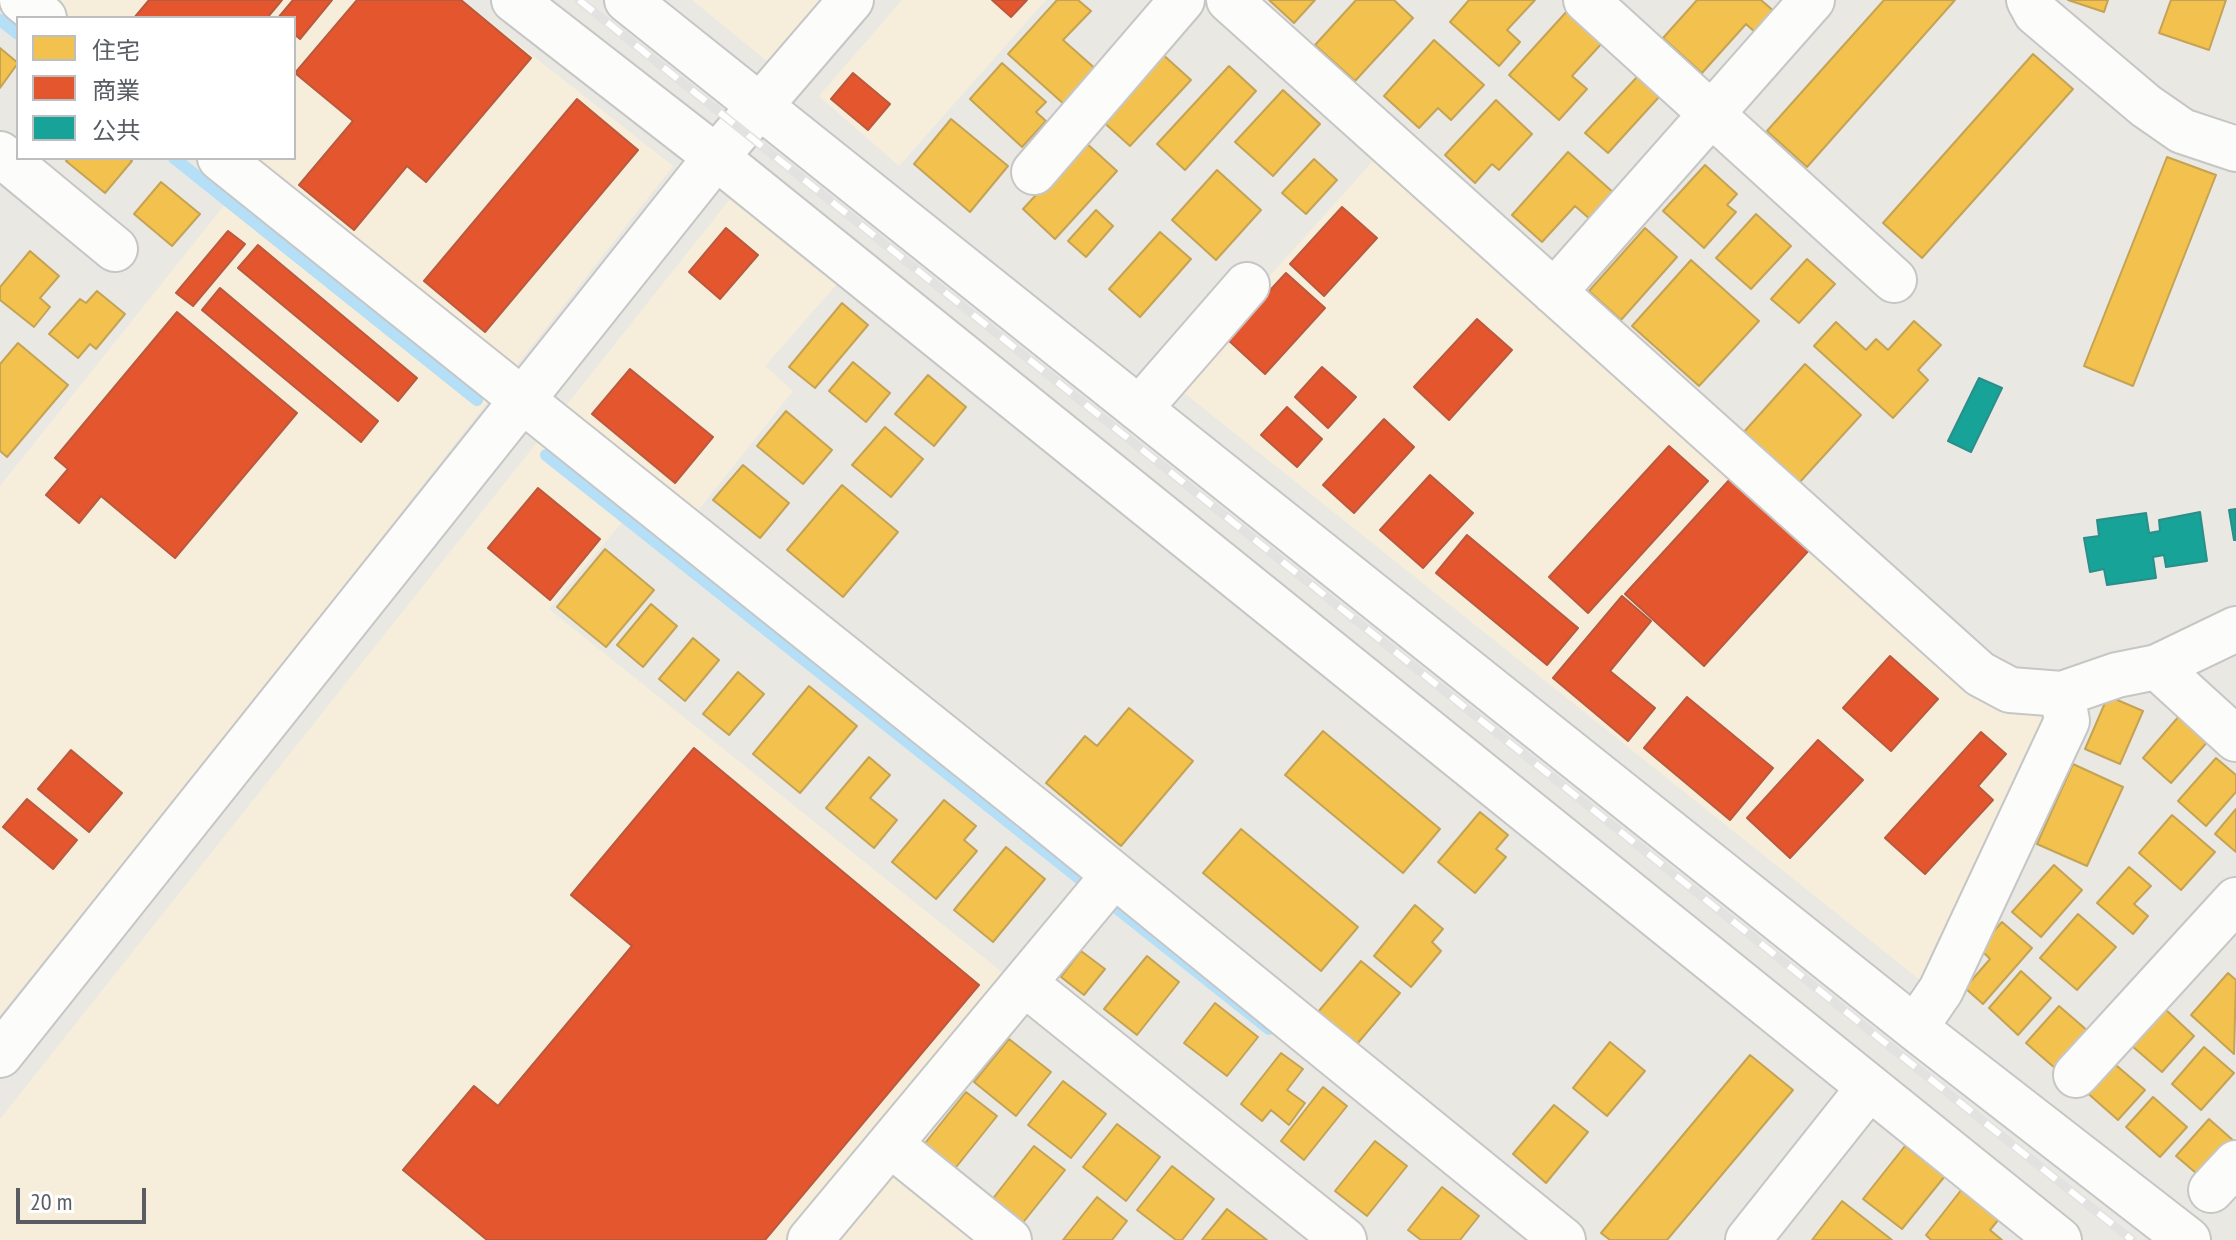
<!DOCTYPE html>
<meta charset="utf-8">
<style>
body{margin:0}
#map{position:relative;width:2236px;height:1240px;overflow:hidden;background:#eae8e3;font-family:"PT Sans Narrow","Noto Sans JP",sans-serif}
canvas{display:block}
.legend{position:absolute;left:16px;top:16px;width:280px;height:144px;box-sizing:border-box;background:#fff;border:2px solid #bdbec0;margin:0;padding:10px 14px;list-style:none;font-size:24px;color:#595d62}
.legend li{display:flex;align-items:center;gap:16px;height:40px}
.legend b{width:40px;border:2px solid #bdbec0}
.scale{position:absolute;left:16px;top:1188px;width:130px;height:36px;box-sizing:border-box;border:4px solid #595d62;border-top:0;padding-left:10px;font-size:24px;line-height:28px;white-space:nowrap;color:#595d62;-webkit-text-stroke:6px #fff;paint-order:stroke}
</style>
<div id="map">
<canvas width="2236" height="1240"></canvas>
<ul class="legend">
<li><b style="height:22px;background:#f2c14e"></b>住宅</li>
<li><b style="height:22px;background:#e4572e"></b>商業</li>
<li><b style="height:22px;background:#17a398"></b>公共</li>
</ul>
<div class="scale">20 m</div>
</div>
<script>
const g = document.querySelector('canvas').getContext('2d');
g.lineJoin = 'round';
function fill(path, color) {
  g.fillStyle = color;
  g.fill(path, 'evenodd');
}
function strokePath(path, color, width, dash) {
  g.strokeStyle = color;
  g.lineWidth = width;
  g.lineCap = dash ? 'butt' : 'round';
  g.setLineDash(dash || []);
  g.stroke(path);
}
fill(new Path2D(`
 M41,0H462L673,166L195,775L0,1015V486L250,173L233,158H294V18H63Z
 M692,0H820L767,61Z
 M902,0H1046L899,166L819,96Z
 M1380,153L1976,683L2051,723L1925,984L1173,384Z
 M730,199L837,284L765,366L793,391L674,541L634,508L549,609L1008,977L785,1240H0V1119Z
 M896,1167L980,1240H837Z`), '#f6eeda');
const homes = new Path2D(`
 M1057,0H1078L1091,11L1063,40L1098,71L1066,106L1008,54Z
 M1269,0H1315L1294,23Z
 M1356,0H1394L1413,18L1355,81L1315,45Z
 M1469,0H1535L1507,30L1520,42L1499,66L1450,22Z
 M1697,0H1761L1776,13L1757,34L1746,24L1702,73L1663,38Z
 M1884,0H1955L1807,167L1767,131Z
 M2068,0H2108L2104,12Z
 M2171,0H2226L2209,50L2159,33Z
 M1568,10L1603,42L1572,76L1587,89L1559,120L1509,75Z
 M1434,40L1484,85L1451,120L1438,108L1419,128L1384,96Z
 M0,48L18,63L0,88Z
 M1160,52L1191,80L1130,146L1100,119Z
 M2033,54L2073,89L1922,258L1883,223Z
 M1002,63L1046,102L1036,112L1046,121L1022,147L970,99Z
 M1229,66L1256,91L1185,170L1157,144Z
 M1637,77L1659,97L1608,153L1585,133Z
 M1283,90L1320,124L1273,176L1235,142Z
 M1496,100L1532,134L1499,170L1492,164L1475,183L1445,155Z
 M951,119L1008,166L970,212L914,164Z
 M1085,142L1117,171L1055,239L1023,209Z
 M1568,152L1615,194L1591,220L1575,206L1542,242L1512,215Z
 M2167,157L2216,175L2133,386L2084,366Z
 M69,158H129L132,161L105,193L66,161Z
 M1314,159L1337,180L1306,214L1282,193Z
 M1705,165L1737,194L1727,205L1736,212L1704,248L1663,211Z
 M1217,170L1261,210L1216,260L1172,220Z
 M161,182L200,214L172,246L134,214Z
 M1096,210L1113,226L1086,257L1068,241Z
 M1756,214L1791,246L1751,289L1716,258Z
 M1645,228L1677,257L1621,320L1589,291Z
 M1160,232L1191,259L1140,317L1109,289Z
 M30,251L59,276L40,298L50,307L34,327L0,300V287Z
 M1807,259L1835,284L1799,323L1771,299Z
 M1691,260L1759,321L1699,386L1632,326Z
 M97,291L125,314L96,349L90,344L78,358L49,334L80,299L86,303Z
 M842,303L868,325L815,388L789,367Z
 M1914,321L1941,345L1918,370L1928,380L1893,418L1814,346L1836,322L1866,350L1876,339L1888,350Z
 M18,343L68,385L7,457L0,451V364Z
 M853,362L890,393L866,422L829,391Z
 M1805,364L1861,415L1799,483L1743,433Z
 M928,375L966,407L934,446L895,414Z
 M786,411L832,450L803,484L757,446Z
 M885,427L923,459L891,497L852,465Z
 M743,465L789,503L760,538L713,500Z
 M842,485L898,532L843,597L787,550Z
 M605,549L654,590L606,647L557,607Z
 M651,604L677,626L643,667L617,645Z
 M693,638L719,660L685,701L659,679Z
 M738,672L764,694L729,735L703,714Z
 M809,686L857,726L800,793L753,754Z
 M2108,696L2143,711L2120,764L2085,749Z
 M1129,708L1193,761L1121,846L1046,783L1085,736L1097,746Z
 M2180,715L2209,740L2171,783L2143,758Z
 M1323,731L1440,829L1403,873L1285,775Z
 M869,757L890,775L870,798L897,820L874,848L826,808Z
 M2216,758L2236,775V792L2206,826L2178,801Z
 M2073,764L2123,787L2087,866L2037,844Z
 M944,800L976,826L964,840L977,851L936,899L892,862Z
 M2236,809V852L2215,834Z
 M1480,812L1508,835L1496,849L1506,857L1475,893L1438,862Z
 M2172,815L2215,852L2181,890L2139,853Z
 M1241,829L1358,927L1321,971L1203,873Z
 M1006,847L1045,879L993,942L954,910Z
 M2054,865L2082,890L2041,937L2012,912Z
 M2129,867L2151,886L2134,904L2148,916L2133,934L2097,903Z
 M1415,905L1443,929L1432,942L1441,951L1411,987L1374,956Z
 M2078,914L2116,947L2077,990L2040,958Z
 M2002,922L2032,948L1983,1004L1965,988L1990,959L1979,948Z
 M1081,951L1105,969L1084,995L1061,977Z
 M1147,956L1179,982L1137,1035L1104,1009Z
 M1361,961L1400,993L1357,1044L1318,1012Z
 M2021,971L2051,998L2018,1035L1989,1008Z
 M2228,973L2236,980L2234,1054L2191,1015Z
 M1215,1003L1258,1037L1227,1076L1184,1043Z
 M2059,1006L2089,1032L2056,1069L2026,1043Z
 M2165,1009L2194,1036L2162,1072L2132,1046Z
 M1009,1039L1051,1072L1016,1116L974,1082Z
 M1610,1042L1645,1071L1607,1116L1573,1088Z
 M2204,1047L2234,1073L2201,1110L2172,1084Z
 M1281,1053L1303,1069L1287,1090L1305,1103L1289,1125L1271,1110L1262,1121L1241,1104Z
 M1750,1055L1793,1090L1667,1240H1610L1601,1233Z
 M2110,1060L2145,1090L2118,1120L2084,1090Z
 M1063,1081L1106,1114L1071,1158L1028,1125Z
 M1323,1087L1347,1106L1304,1160L1281,1141Z
 M966,1092L997,1116L953,1171L922,1147Z
 M2153,1097L2187,1127L2160,1157L2126,1127Z
 M1554,1105L1588,1132L1546,1183L1513,1154Z
 M2209,1119L2235,1142L2203,1179L2176,1156Z
 M1117,1124L1160,1157L1126,1201L1083,1167Z
 M1375,1141L1407,1166L1367,1216L1335,1191Z
 M1034,1146L1065,1170L1021,1225L991,1201Z
 M1905,1146L1945,1176L1902,1229L1863,1199Z
 M1172,1166L1214,1199L1182,1240H1176L1137,1210Z
 M1442,1187L1479,1216L1460,1240H1421L1408,1230Z
 M1962,1189L1999,1219L1990,1230L2002,1240H1931L1926,1235Z
 M1097,1197L1127,1221L1112,1240H1063Z
 M1842,1201L1892,1240H1812Z
 M1227,1209L1267,1240H1202Z`);
fill(homes, '#f2c14e');
strokePath(homes, '#c4a354', 2);
const shops = new Path2D(`
 M149,0H282L267,18H134Z
 M293,0H332L300,39L294,34V18H278Z
 M357,0H461L531,58L426,182L407,166L354,230L299,185L353,121L295,73Z
 M992,0H1027L1011,17Z
 M853,73L890,104L868,130L831,99Z
 M577,99L638,150L485,332L424,281Z
 M1342,207L1377,238L1324,296L1290,264Z
 M726,228L758,255L720,299L689,272Z
 M228,231L245,244L193,306L176,293Z
 M258,245L417,378L398,401L238,268Z
 M1286,273L1325,308L1265,374L1226,338Z
 M220,288L378,421L361,442L202,310Z
 M177,312L297,413L175,558L101,496L79,523L46,495L68,469L55,458Z
 M1477,319L1512,350L1449,420L1414,387Z
 M1322,367L1356,397L1328,428L1295,397Z
 M630,369L713,437L675,483L592,414Z
 M1287,407L1322,439L1297,467L1261,435Z
 M1384,419L1414,447L1354,513L1323,485Z
 M1669,446L1708,481L1588,613L1549,577Z
 M1430,475L1473,513L1423,568L1380,530Z
 M1731,478L1810,549L1704,666L1625,594Z
 M538,488L600,539L550,600L488,548Z
 M1467,535L1578,628L1547,665L1436,573Z
 M1622,596L1651,621L1610,671L1655,708L1628,741L1553,678Z
 M1890,656L1938,699L1891,751L1843,708Z
 M1687,697L1773,768L1730,820L1644,748Z
 M1981,732L2006,754L1978,786L1993,800L1925,874L1885,838Z
 M1818,740L1863,780L1790,858L1747,818Z
 M694,748L979,985L765,1240H487L403,1170L474,1086L498,1106L632,946L571,895Z
 M71,750L122,793L89,832L38,789Z
 M27,799L77,840L53,869L3,827Z`);
fill(shops, '#e4572e');
strokePath(shops, '#ba593e', 2);
const public = new Path2D(`
 M1979,378L2002,388L1971,452L1948,441Z
 M2236,509V540H2234L2229,510Z
 M2200,512L2207,561L2166,567L2164,555L2153,557L2156,578L2107,585L2104,569L2090,572L2084,538L2099,536L2097,520L2146,513L2149,533L2160,531L2159,520Z`);
fill(public, '#17a398');
strokePath(public, '#2b8e88', 2);
strokePath(new Path2D(`
 M0,20L18,34
 M174,158L477,400
 M546,455L1269,1029`), '#b5def7', 12);
const minor = new Path2D(`
 M22,0L44,18
 M514,0L716,157L2059,1240
 M627,0L1915,1028L2188,1240
 M1229,0L1980,674L2010,690L2062,694L2117,675L2157,667L2236,629
 M1586,0L1894,280
 M2029,0L2036,13L2146,106L2182,131L2236,149
 M0,154L115,249
 M220,158L1037,812L1563,1240
 M1034,172L1182,0
 M1554,292L1812,0
 M1139,409L1247,285
 M2157,667L2236,739
 M1024,983L1344,1240
 M1915,1028L1941,990L2067,721L2062,694
 M0,1055L716,157L851,0
 M2076,1075L2236,900
 M890,1144L1009,1240
 M2211,1190L2236,1163
 M810,1240L1114,875
 M1748,1240L1868,1089`);
strokePath(minor, '#c6c6c6', 48);
strokePath(minor, '#fcfcfb', 44);
const rail = new Path2D(`
 M579,0L2132,1240`);
strokePath(rail, '#e2e2e1', 9);
strokePath(rail, '#fff', 6, [18]);
</script>
